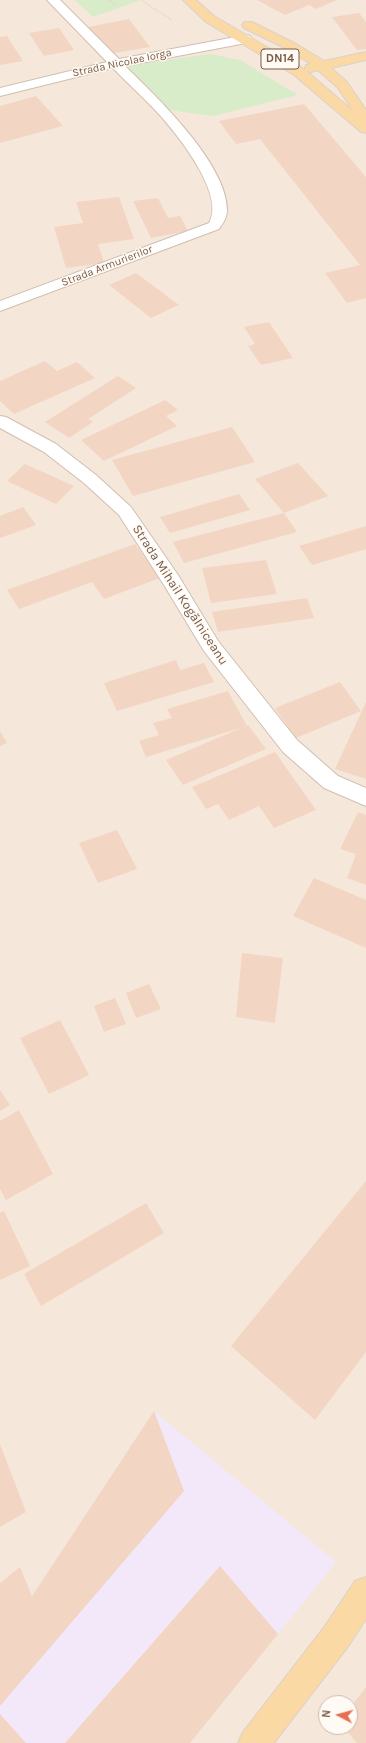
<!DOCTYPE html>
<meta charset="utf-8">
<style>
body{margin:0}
#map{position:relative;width:366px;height:1743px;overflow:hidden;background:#fdf6ec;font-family:Karla,sans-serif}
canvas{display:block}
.north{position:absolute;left:318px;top:1695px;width:40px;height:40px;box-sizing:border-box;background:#fffaf3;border:1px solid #cabbb1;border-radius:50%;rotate:276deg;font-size:11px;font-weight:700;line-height:16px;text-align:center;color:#7a5c4d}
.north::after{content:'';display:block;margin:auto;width:14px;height:18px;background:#e76f51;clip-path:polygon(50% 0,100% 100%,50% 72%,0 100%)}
</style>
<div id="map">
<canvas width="366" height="1743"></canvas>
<div class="north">N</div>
</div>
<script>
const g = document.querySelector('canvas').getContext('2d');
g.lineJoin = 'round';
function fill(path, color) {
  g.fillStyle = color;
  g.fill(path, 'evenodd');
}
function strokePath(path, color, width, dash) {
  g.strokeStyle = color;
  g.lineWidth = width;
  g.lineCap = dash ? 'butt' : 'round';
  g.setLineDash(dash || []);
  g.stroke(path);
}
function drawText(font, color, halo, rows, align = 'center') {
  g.font = font + ' Karla,sans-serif';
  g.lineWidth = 3;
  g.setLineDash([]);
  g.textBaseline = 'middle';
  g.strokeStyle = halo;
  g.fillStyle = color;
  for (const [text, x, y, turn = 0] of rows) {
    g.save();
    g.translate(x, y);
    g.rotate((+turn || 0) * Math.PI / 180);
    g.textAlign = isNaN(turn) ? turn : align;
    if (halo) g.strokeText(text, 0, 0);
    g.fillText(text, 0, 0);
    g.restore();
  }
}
fill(new Path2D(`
 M0,0H366V1743H0ZM326,1703H350V1727H326Z`), '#f5e8da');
fill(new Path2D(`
 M154,1411L336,1562L190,1743H0V1583L20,1567L32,1595Z`), '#f3e8fa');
fill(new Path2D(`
 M75,0H141L93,17Z
 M210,54L240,60L298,95L213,116L169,110L122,66Z`), '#d8ecc9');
fill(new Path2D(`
 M257,0H337L316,9L309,5L285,15Z
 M359,13L366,22V49L357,50L332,17Z
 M129,19L150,47L109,54L88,27Z
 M59,28L74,50L44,56L29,33Z
 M7,36L23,61L0,65V37Z
 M36,96L63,126L0,143V106Z
 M304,104L366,177V298L347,303L325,273L360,265L260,139L236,144L219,121Z
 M119,197L134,239L98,244L104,263L66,268L54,227L83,223L76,202Z
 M158,198L168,218L180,216L188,231L151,238L133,201Z
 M136,273L179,305L151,318L109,285Z
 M269,322L293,358L261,365L248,346L255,344L244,327Z
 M45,361L57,371L77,362L95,378L14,414L0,401V381Z
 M118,376L136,388L88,419L93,422L69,438L45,422Z
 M165,400L178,410L166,416L177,426L104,461L81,440Z
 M232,427L255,462L133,496L112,460Z
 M298,463L328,496L284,513L255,479Z
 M25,464L74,486L56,504L7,481Z
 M239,494L250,510L170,533L160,517Z
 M23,507L36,525L0,538V516Z
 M284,513L297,532L184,563L173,542Z
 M366,526V549L312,565L299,546Z
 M135,544L160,578L104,599L92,582L19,609L7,590Z
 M266,560L277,594L211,603L202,568Z
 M307,598L314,618L218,632L212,612Z
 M176,660L180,670L204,663L214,682L117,711L104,683Z
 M340,682L361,711L296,738L275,708Z
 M228,691L247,726L146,757L139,741L159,735L153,723L172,718L167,709Z
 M366,702V779L335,769Z
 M248,725L266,749L183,785L166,760Z
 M0,731L7,743L0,746Z
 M275,752L316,810L274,828L259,806L229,820L218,804L206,809L192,787Z
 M358,812L366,815V885L347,878L356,854L340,849Z
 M117,830L137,869L98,883L79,843Z
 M314,878L366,900V948L293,916Z
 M242,953L283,958L275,1023L236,1017Z
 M149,984L161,1009L136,1018L126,993Z
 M115,998L126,1024L104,1032L94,1006Z
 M60,1020L89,1075L49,1094L20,1038Z
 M0,1090L10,1105L0,1111Z
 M19,1110L53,1174L6,1200L0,1189V1121Z
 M366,1181V1352L315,1420L231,1346Z
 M146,1203L164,1233L41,1306L24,1274Z
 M4,1211L30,1266L0,1280V1213Z
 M154,1411L184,1491L0,1706V1583L20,1567L32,1596Z
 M0,1444L26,1512L0,1527Z
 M220,1566L278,1634L190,1743H65Z
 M366,1687V1743H357L343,1727H350V1708Z
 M0,1714L26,1743H0Z`), '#f3d5c3');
const minor = new Path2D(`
 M47,0H60L119,59L246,35L250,36L252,39L250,42L246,43L125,66C157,97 227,164 227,210C227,218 223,223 219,229L0,311V301L209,223C225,196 182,141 165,121C149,102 130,86 113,68L0,96V88L107,62Z
 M0,416L6,417L56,444L96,475L131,507L178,575L218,641L297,740L338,776L366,788V806L324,788L283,752L204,651L164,585L119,515L84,483L44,452L0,428Z`);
const major = new Path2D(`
 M183,0H196L214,16L304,69L353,111L338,88L318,70L311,72L306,71L305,68L306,65L311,64L287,49L244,28L242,25L244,22H252L296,44L324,61L366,52V60L331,68L347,82L366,110V133L361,132L294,75L206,22Z
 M366,1577V1619L347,1648L274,1743H238L243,1732L325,1626L355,1581Z`);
strokePath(minor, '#d1beb0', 2);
strokePath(major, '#dad1cd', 2);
strokePath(new Path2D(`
 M109,0L117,6
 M141,0L172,20`), '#d9b8a5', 1.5, [0.5, 2]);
fill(minor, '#fff');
fill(major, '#fbd9a5');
drawText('11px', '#7a5c4d', '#fffaf3', [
 ["Strada Nicolae Iorga",122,63,-12],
 ["Strada Armurierilor",107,266,-21]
]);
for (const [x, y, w] of [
 [280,59,38]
]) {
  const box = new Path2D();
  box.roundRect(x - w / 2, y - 10, w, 20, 3);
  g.fillStyle = '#fffaf3';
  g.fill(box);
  strokePath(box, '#7a5c4d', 1);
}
drawText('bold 12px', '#7a5c4d', null, [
 ["DN14",280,59]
]);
drawText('13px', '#7a5c4d', '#fffaf3', [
 ["Strada Mihail Kogălniceanu",180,595,57]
]);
</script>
